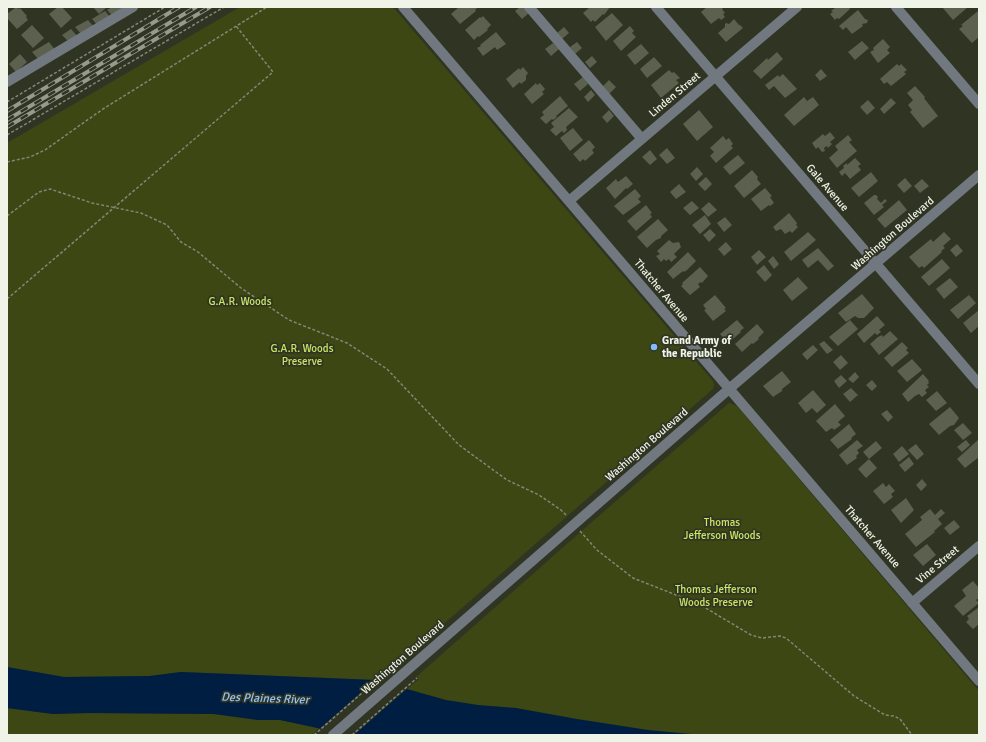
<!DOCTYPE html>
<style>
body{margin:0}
#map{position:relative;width:986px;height:742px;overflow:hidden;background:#303523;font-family:Signika,sans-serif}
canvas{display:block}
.frame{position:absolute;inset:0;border:8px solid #eff3e8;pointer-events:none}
</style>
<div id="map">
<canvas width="986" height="742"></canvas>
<div class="frame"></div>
</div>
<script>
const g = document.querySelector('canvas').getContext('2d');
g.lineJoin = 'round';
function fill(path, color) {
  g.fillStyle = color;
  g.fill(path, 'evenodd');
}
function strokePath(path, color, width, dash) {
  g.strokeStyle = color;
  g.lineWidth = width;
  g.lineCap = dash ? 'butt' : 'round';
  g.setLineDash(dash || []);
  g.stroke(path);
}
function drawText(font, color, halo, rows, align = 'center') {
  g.font = font + ' Signika,sans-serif';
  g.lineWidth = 3.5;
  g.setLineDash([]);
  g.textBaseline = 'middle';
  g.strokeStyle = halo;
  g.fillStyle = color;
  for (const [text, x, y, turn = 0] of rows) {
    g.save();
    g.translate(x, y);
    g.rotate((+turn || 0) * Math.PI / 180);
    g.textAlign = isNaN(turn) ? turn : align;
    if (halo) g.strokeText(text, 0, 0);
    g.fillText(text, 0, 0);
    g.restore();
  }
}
fill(new Path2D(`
 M240,7H393L713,381L714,385L713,389L408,655L388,672H385L375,680L181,672L150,676L64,677L7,667V143Z
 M729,403L737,406L979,691V735H354L419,679L415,678L577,535Z
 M7,708L53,714L89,713L214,714L258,720H280L319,728L312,735H7Z`), '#3c4713');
fill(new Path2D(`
 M7,667L64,677L150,676L181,672L375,680L446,700L478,705L516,708L577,719L648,730L691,734L847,735H350L280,720H258L214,714L89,713L53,714L7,708Z`), '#001e41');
fill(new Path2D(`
 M375,680L409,687L354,735H343L318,730Z`), '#303523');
fill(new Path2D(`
 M16,7L19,9L20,8L27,16L26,17L28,20L17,29L7,18V14Z
 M58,7H62L72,18L61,28L49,14Z
 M93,7H107L99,14Z
 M112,7H124L114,17L107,10Z
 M459,7H478L475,10L476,11L460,24L451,14Z
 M520,7H524L529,13L522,19L515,11Z
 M590,7H610L604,15L603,14L595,22L593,20L591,22L583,13Z
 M707,7H722L723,8L722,9L725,13L723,14L725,17L721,20L719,18L711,24L701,12Z
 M836,7H849L850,9L839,19L837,18L835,20L830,14L833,12L831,11Z
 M942,7H968L953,20Z
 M858,10L865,19L868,20L867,23L862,24L863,26L852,34L846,27L843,30L839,26Z
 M105,11L111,18L98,26L92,19Z
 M978,11L979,37L972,43L959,29L963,26L961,25Z
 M612,13L623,25L606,41L595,27Z
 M483,16L491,25L487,29L488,30L479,37L478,36L474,40L465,30L480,17L481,18Z
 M734,19L739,25H740L743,28L726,42L718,33L725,27V24L726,23L729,24Z
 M88,20L94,27L82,35L75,27Z
 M32,25L44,38L33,48L21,35Z
 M630,26L634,31L632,33L636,37L621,51L613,41Z
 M564,27L569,33L562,39L557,33Z
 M71,29L78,37L69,42L62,35Z
 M496,32L506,44L497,50L495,47L483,56L477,48L481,46L480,45Z
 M883,39L890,47L887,50L890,53L878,63L870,52L874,50L873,48Z
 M862,41L869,48L855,60L848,52Z
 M49,42L55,50L39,60L32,52Z
 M577,42L582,48L575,54L570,47Z
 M553,43L559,49L551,56L545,49Z
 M641,44L649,53L635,65L627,55Z
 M777,52L783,59L761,79L753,71L767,58L768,60Z
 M20,54L27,62L16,72L9,64Z
 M592,56L597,62L590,68L585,62Z
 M654,57L662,66L647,78L640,69Z
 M897,64L899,66L901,64L907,70L904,72L906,74L891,86L887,82L884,84L880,79Z
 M523,67L528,73L526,76V80L521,84L520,82L513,88L506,79L519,68L520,70Z
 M821,69L827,76L820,81L815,75Z
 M669,70L672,73L674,72L680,78L676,80L679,83L661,98L651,85Z
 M783,74L797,89L785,98L774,86L769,90L765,85L778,75L779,77Z
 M583,77L588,84L580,91L574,84Z
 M609,80L616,87L609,94L603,86Z
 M536,83L537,85L540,83L545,89L542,92L544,94L532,104L524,94Z
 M915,86L925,97L924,98L938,116L923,128L910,112L912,110L908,105L913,100L907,93Z
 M591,90L595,95L588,102L584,97Z
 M560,96L568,106L556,116L557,117L553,120L552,119L546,124L540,118L544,115L542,112Z
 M804,97L807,101L813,97L819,105L794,126L784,115Z
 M891,98L896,103L884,114L880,109Z
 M868,100L875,108L867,115L860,107Z
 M569,108L578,117L566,127L567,130L564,133L562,131L556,136L550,130L554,127L551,123Z
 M609,110L614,116L607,123L602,117Z
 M699,110L713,127L697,141L683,124Z
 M573,128L583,140L570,151L560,138Z
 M830,132L835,138L830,142L832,144L828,148L827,146L824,148L825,151L822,152L818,147L816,149L812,143L823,134L825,136Z
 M848,135L852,140L849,142L857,151L837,168L829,158L838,150L835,146Z
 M723,136L726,140L729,138L733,144L731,146L733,148L716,163L710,156L714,152L710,148Z
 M589,140L595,147L592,150L594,153L585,161L583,159L580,162L573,154Z
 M667,148L675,158L667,164L659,155Z
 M650,150L657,159L650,165L642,157Z
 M738,155L745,163L730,175L723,167Z
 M855,158L861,164L858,166L861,170L850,179L845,173L842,176L839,172L844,168L843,166L847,163V165Z
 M697,167L703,174L696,181L690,174Z
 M752,170L758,177L757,179L761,184L744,198L734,186Z
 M871,172L878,181L859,197L851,188Z
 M626,176L633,184L627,189L626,188L615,199L606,188L616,179L618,182Z
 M706,177L712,184L705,191L698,184Z
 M905,178L912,186L904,193L897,185Z
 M922,179L929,186L920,193L914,186Z
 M679,184L686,192L676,199L670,192Z
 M765,188L772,196L770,197L774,203L770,206L769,205L761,211L751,199Z
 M635,189L641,196L638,199L641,202L623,215L614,206Z
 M874,195H876L878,197L877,199L881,203L885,199L887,201L882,205L884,207L874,215L864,203Z
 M899,200L907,210L885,228L877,219Z
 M692,201L699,208L690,215L683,208Z
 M709,202L717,210L708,217L701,209Z
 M646,205L652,213L650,214L652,217L636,231L627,221Z
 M789,213L797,223L796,225L798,227L792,233L790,231L785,234L781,229L776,231L773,227Z
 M705,215L711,224L700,234L692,225Z
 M725,217L732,225L724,232L717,223Z
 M658,219L668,230L661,236V238L656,240L647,248L637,237Z
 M710,229L716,235L709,242L703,235Z
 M808,232L816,240L791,261L784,252Z
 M944,232L951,239L943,246L945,248L941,251L942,252L924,268L922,266L919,268L909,257L931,239L933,242Z
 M669,240L673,243L679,242L681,247L674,254L677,257L671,262L669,259L666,261L664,259L661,262L656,256L660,254L657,251Z
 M726,242L732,249L724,256L718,249Z
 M957,244L963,251L956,257L950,250Z
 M818,248L834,266L828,271L818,260L808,268L802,260Z
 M759,250L766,257L757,265L751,257Z
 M688,252L696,261L687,270L684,272L683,271L673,279L667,272Z
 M773,256L779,264L774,269L768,261Z
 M942,259L950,268L929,286L921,277Z
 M764,265L772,275L765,282L756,272Z
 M700,267L708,276L702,283L701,282L698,284L700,287L690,295L681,286L683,284L682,283Z
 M798,277L808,288L792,301L783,290Z
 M950,278L958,287L944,299L936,289Z
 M862,294L874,308L864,318H858L855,316L846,322L838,313Z
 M715,295L726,308L724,309L726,311L713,321L704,310L706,309L703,305Z
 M969,295L976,303L958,319L950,310Z
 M979,310V326L971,333L963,323Z
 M877,316L885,325L879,330L881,332L877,335L875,333L864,343L857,334Z
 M737,320L744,328L740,331L741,332L728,343L720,334Z
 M850,320L858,329L838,346L829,337Z
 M757,324L764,332L758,338L759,339L753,344L752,343L742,352L735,344Z
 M890,331L898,339L879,355L870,344L878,337L882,335L883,337Z
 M824,341L833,350L827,354L819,344Z
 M902,342L908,348L906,350L909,353L892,367L884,358Z
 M813,345L818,350L807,360L802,354Z
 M841,355L848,363L840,370L833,362Z
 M912,359L922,370L907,382L897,371Z
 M782,371L791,382L782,389V391L773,397L763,386Z
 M855,372L859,377L853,383L848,379Z
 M923,374L929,381H928L929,383L927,385L929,387L925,390L927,393L922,397L919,394L915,396L908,402L902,394Z
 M841,375L847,381L839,388L834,381Z
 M872,380L877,386L872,391L866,385Z
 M851,388L858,395L850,402L843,394Z
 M813,390L826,405L817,413L812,408L806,413L798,403Z
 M937,391L947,403L936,411L926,400Z
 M835,404L845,416L838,422L841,425L834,430L832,428L826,432L816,421Z
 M950,407L959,418L954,425L950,426L939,435L929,424Z
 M887,410L893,417L888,422L881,414Z
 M963,423L972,433L963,440L954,430Z
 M849,424L856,434L851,438L852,439L838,449L830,440Z
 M979,439V457L965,468L957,459Z
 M857,440L863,446L857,450L859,453L856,456L857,458L847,465L839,455Z
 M966,440L970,445L962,452L957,447Z
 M876,441L882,448L869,459L863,452Z
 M916,444L924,454L917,460L908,450Z
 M902,446L909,454L899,462L893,454Z
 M909,457L914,464L905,472L899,465Z
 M869,459L877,468L866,478L858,469Z
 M922,479L927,485L921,491L916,485Z
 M883,483L886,487L889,484L895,491L891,494L893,497L884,504L873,491Z
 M906,498L914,510L901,523L891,510Z
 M930,509L935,515L941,509L945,513L938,519L942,524L934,531L935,532L916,547L905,534L922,520L920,517Z
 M954,520L960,527L950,535L944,528Z
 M927,544L936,555L923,566L913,555Z
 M973,581L979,588V598L976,600L979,603L963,616L954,606L966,596L962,590Z
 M979,607V624L973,629L966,622L969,619L967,616Z`), '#5b614e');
strokePath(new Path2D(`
 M7,102L165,7
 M7,135L224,7
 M7,162L30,157L45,150L103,109L267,7
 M7,216L39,192L50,189L92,203L141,213L167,225L181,242L198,252L241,288L289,320L347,343L387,369L459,445L507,480L539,495L561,510L567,516
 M7,299L273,72L236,26
 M580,531L597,550L633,578L699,604L751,635L762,638L780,636L786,638L854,696L885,715L894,716L900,719L912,735
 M314,735L386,672
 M352,735L417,678`), '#828778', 1.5, [3, 2]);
strokePath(new Path2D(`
 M403,7L979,681
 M529,7L642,139
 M656,7L979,384
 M896,7L979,104
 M7,82L133,7
 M569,201L797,7
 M912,603L979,546
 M333,735L729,389L979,175`), '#727880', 10);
const rail = new Path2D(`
 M7,111L179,7
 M7,120L196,7
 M7,127L210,7`);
strokePath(rail, '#959a8c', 4);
strokePath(rail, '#303523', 2.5, [8]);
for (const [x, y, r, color] of [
 [654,347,4,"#84bcfb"]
]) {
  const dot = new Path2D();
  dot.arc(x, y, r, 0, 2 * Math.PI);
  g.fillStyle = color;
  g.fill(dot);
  strokePath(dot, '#303523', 1.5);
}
drawText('11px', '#eff3e8', '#303523', [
 ["Linden Street",675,95,-40],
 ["Gale Avenue",827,188,49],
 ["Washington Boulevard",893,234,-41],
 ["Thatcher Avenue",661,291,50],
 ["Washington Boulevard",647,445,-41],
 ["Thatcher Avenue",872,537,49],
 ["Vine Street",938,565,-40],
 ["Washington Boulevard",403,658,-41]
]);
drawText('11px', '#c9e665', '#303523', [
 ["G.A.R. Woods",240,302],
 ["G.A.R. Woods",302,349],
 ["Preserve",302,362],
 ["Thomas",722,523],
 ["Jefferson Woods",722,536],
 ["Thomas Jefferson",716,590],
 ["Woods Preserve",716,603]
]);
drawText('bold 11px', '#eff3e8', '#303523', [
 ["Grand Army of",662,341],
 ["the Republic",662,354]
], 'left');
drawText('italic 12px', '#92c3fa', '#303523', [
 ["Des Plaines River",265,699,2]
]);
</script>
